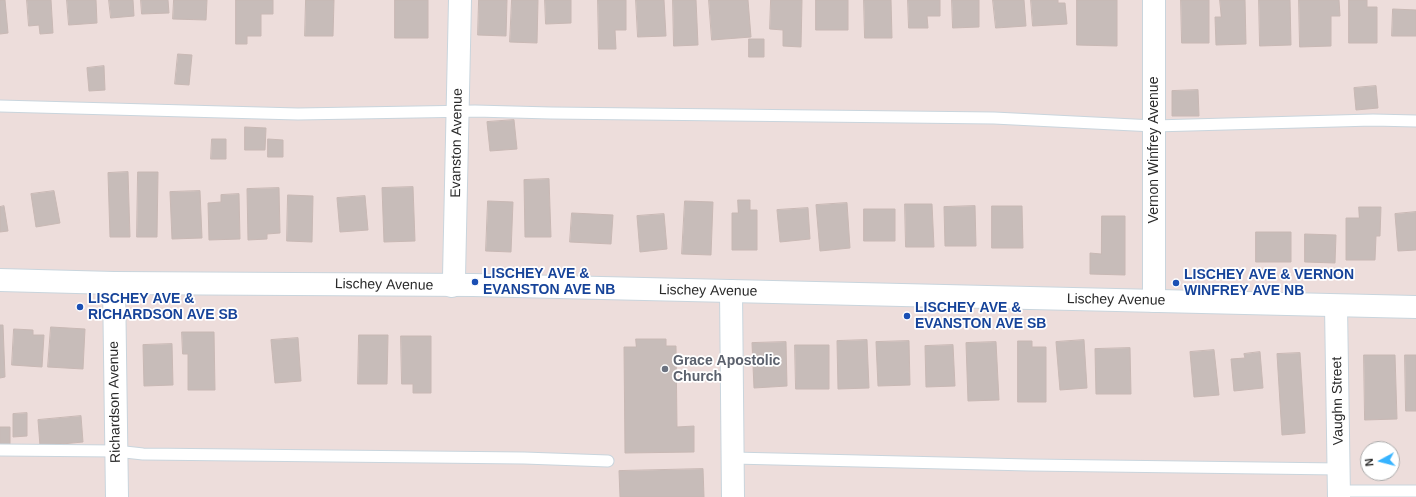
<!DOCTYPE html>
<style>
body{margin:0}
#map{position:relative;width:1416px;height:497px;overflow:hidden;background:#eddddb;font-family:Helvetica,sans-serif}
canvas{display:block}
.north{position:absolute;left:1360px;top:441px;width:40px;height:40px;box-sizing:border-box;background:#fff;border:1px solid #aaa;border-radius:50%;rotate:263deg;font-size:11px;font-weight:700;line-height:16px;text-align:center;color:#2a2a2a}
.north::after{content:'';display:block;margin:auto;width:14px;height:18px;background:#36b3ff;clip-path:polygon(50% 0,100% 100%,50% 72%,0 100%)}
</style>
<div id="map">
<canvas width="1416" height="497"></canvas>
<div class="north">N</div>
</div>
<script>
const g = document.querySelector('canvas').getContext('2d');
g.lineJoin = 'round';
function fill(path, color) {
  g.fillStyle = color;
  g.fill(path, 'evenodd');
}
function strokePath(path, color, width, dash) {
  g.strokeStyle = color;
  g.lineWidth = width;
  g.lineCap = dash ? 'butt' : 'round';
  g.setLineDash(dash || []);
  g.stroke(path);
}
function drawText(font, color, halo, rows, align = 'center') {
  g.font = font + ' Helvetica,sans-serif';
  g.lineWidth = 3.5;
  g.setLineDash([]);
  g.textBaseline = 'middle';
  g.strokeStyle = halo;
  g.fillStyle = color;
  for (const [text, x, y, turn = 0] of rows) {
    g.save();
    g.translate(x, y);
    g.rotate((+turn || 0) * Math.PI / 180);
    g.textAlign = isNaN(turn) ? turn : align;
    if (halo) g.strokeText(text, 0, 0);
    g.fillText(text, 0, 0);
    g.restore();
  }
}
const building = new Path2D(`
 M0,0H5L8,33L0,34Z
 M27,0H51L53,33L40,34L39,25L29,26Z
 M67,0H96L97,23L69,25Z
 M109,0H133L134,16L111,18Z
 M141,0H168L169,13L142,14Z
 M174,0H207L206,20L173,19Z
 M236,0H273V14H261V36H247V44H236Z
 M306,0H334L333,36H305Z
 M395,0H428V38H395Z
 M479,0H507L506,36L478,35Z
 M512,0H538L537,43L510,42Z
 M545,0H571V23L546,24Z
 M598,0H626V30H615L616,49H599Z
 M636,0H664L666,36L638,37Z
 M673,0H696L698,45L674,46Z
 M709,0H748L751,37L712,40Z
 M771,0H802L801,47L783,46V30L770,29Z
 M816,0H848V30H816Z
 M864,0H891L892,38H865Z
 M908,0H940V16H927L928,28H909Z
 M952,0H979V27L953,28Z
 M993,0H1024L1026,26L996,28Z
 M1031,0H1058V3H1065L1067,24L1033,26Z
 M1077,0H1117V46L1077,45Z
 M1181,0H1209V43H1182Z
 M1220,0H1245L1246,44L1216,45L1215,17H1221Z
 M1259,0H1290L1291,45L1260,46Z
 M1299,0H1339L1340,16H1331V46L1300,47Z
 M1349,0H1367V7H1377V43H1349Z
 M1393,9L1416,10V36H1392Z
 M749,39H764V57H749Z
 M178,54L192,55L189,85L175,84Z
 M104,66L105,90L89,91L87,68Z
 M1376,86L1378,108L1356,110L1354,88Z
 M1198,90L1199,116H1172V91Z
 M514,120L517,149L490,151L487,122Z
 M245,127L266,128L265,150H245Z
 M212,139H226V159H211Z
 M268,139L283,140V157H268Z
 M128,172L130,237H110L108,173Z
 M138,172H158L157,237H137Z
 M549,179L551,237H525L524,180Z
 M413,187L415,241L384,242L382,188Z
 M279,188L280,233L267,234V239L248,240L247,189Z
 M54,191L60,223L36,227L31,194Z
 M200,191L202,238L172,239L170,192Z
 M239,194L240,239L209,240L208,203L221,202V195Z
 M288,195L313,196L312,242L287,241Z
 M365,196L368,230L340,232L337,198Z
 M738,200H750V210H757V250H732V213H738Z
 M488,201L513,202L511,252L486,251Z
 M685,201L713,202L711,255L682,254Z
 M847,203L850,248L820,251L816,205Z
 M905,204H932L934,247H906Z
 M4,206L8,231L0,232V207Z
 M975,206L976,246H945L944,207Z
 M992,206H1022L1023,248H992Z
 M1359,207H1381L1380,236H1376L1375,260H1346V218H1359Z
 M808,208L810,239L780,242L777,210Z
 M864,209H895V241H864Z
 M1416,212V250L1398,251L1395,214Z
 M572,213L613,215L611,244L570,242Z
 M664,214L667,249L640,252L637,216Z
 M1102,216H1125V275L1090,274V253L1101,254Z
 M1256,232H1291V262H1256Z
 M1305,234L1336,235L1335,263L1305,262Z
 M0,325H3L5,377L0,378Z
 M51,327L85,329L83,369L48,367Z
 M14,329L33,330V335H44L42,367L12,365Z
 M182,332H214L215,390H188V354H183Z
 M359,335H388L387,384H358Z
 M401,336H431V393H413V384H402Z
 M298,338L301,381L275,383L271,340Z
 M636,339H666V346H676L677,427L694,426V452L625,453L624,347H636Z
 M867,340L869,388L838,389L837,341Z
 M1084,340L1087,388L1060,390L1056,342Z
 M909,341L910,385L878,386L876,342Z
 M1018,341H1032V347H1046V402H1018Z
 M786,342L787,386L754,388L752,343Z
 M996,342L999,400L968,401L966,343Z
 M172,344L173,385L144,386L143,345Z
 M795,345H829V389H796Z
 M953,345L955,386L926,387L925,346Z
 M1130,348L1131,394H1096L1095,349Z
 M1214,350L1219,395L1194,397L1190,352Z
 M1260,352L1263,388L1234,391L1231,359L1245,358L1244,354Z
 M1300,353L1305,433L1282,435L1277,354Z
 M1364,355H1395L1397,419L1365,420Z
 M1405,355H1416V411H1406Z
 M27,413V436L13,437V414Z
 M81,416L83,442L40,446L38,420Z
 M0,427H10V445H0Z
 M703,469L704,497H620L619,471Z`);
fill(building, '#c7bcb9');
strokePath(building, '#c8b8b4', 1);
const service = new Path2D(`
 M0,106L298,114L475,111L551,113L994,118L1154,126L1373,120L1416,121
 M0,450L116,451L143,454L524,458L608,461
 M733,458L1029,465L1339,469
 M1339,491H1416`);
const minor = new Path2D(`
 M114,283L117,497
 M452,286L454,277L460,0
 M731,291L733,497
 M1154,301V0
 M1336,306L1339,497`);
const tertiary = new Path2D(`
 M0,280L114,283L473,285L1416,307`);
strokePath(service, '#c9d5dd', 13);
strokePath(minor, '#c9d5dd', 24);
strokePath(tertiary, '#c9d5dd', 24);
strokePath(service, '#fff', 11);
strokePath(minor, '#fff', 22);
strokePath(tertiary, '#fff', 22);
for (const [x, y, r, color] of [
 [475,282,4,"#1a4fb4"],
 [1176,283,4,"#1a4fb4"],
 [80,307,4,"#1a4fb4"],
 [907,316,4,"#1a4fb4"],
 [665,369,4,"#6b7280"]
]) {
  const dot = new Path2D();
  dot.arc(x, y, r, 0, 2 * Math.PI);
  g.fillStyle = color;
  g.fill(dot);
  strokePath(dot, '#fff', 1.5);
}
drawText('14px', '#2a2a2a', '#fff', [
 ["Evanston Avenue",457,143,-89],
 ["Vernon Winfrey Avenue",1154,150,-90],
 ["Lischey Avenue",384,285,1],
 ["Lischey Avenue",708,291,1],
 ["Lischey Avenue",1116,300,1],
 ["Vaughn Street",1338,401,-91],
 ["Richardson Avenue",115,402,-91]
]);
drawText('bold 14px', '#164399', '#fff', [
 ["LISCHEY AVE &",483,274],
 ["EVANSTON AVE NB",483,290],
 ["LISCHEY AVE & VERNON",1184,275],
 ["WINFREY AVE NB",1184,291],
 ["LISCHEY AVE &",88,299],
 ["RICHARDSON AVE SB",88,315],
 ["LISCHEY AVE &",915,308],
 ["EVANSTON AVE SB",915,324]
], 'left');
drawText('bold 14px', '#5b616d', '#fff', [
 ["Grace Apostolic",673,361],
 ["Church",673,377]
], 'left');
</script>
